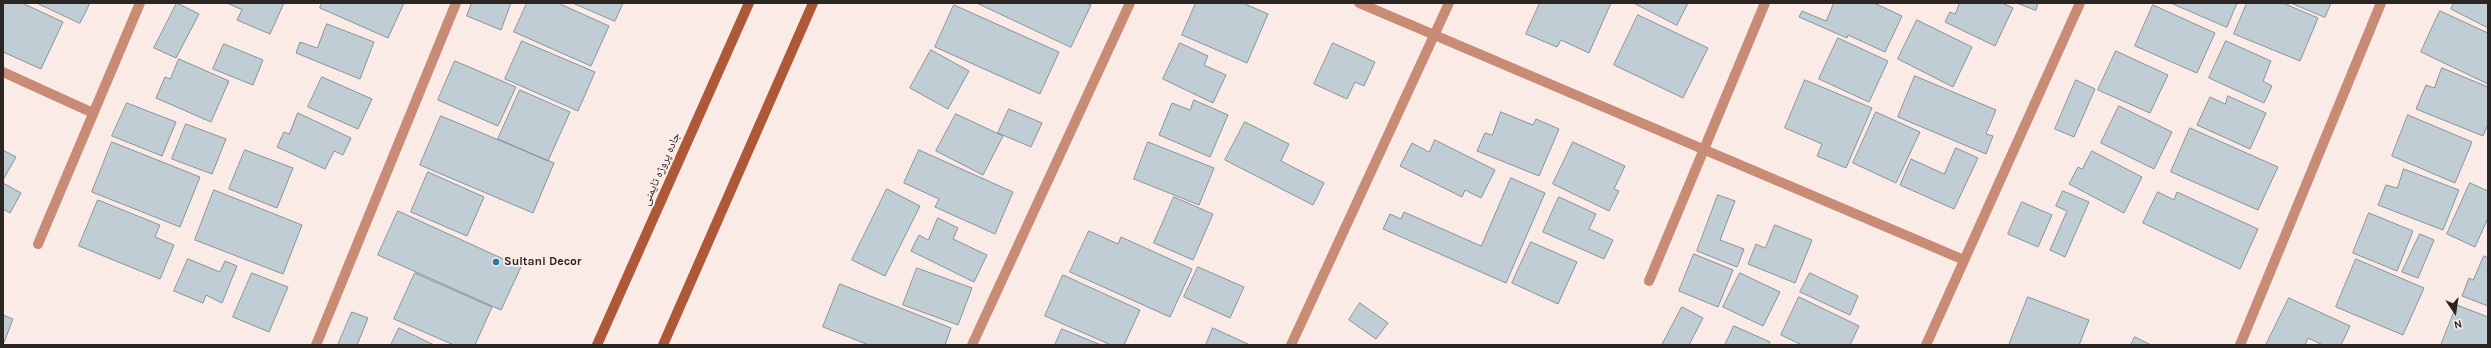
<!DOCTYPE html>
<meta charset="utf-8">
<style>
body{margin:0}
#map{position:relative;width:2491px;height:348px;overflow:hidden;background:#faebe6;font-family:Karla,sans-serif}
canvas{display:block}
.frame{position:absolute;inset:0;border:4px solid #2b2523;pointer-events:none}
.north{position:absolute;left:2435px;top:292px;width:40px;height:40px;-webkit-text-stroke:3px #faebe6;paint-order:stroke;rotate:167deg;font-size:11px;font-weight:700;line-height:16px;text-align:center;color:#2b2523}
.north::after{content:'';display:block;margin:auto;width:14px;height:18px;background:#2b2523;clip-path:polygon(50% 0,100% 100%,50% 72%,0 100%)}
</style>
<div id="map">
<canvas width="2491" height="348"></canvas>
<div class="frame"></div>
<div class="north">N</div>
</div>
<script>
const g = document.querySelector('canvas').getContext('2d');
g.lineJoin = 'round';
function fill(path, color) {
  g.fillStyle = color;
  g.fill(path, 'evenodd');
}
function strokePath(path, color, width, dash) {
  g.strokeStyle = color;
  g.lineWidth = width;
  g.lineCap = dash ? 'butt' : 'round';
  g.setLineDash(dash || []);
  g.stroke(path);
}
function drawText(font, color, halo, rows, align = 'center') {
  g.font = font + ' Karla,"Noto Naskh Arabic",sans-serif';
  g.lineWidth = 4;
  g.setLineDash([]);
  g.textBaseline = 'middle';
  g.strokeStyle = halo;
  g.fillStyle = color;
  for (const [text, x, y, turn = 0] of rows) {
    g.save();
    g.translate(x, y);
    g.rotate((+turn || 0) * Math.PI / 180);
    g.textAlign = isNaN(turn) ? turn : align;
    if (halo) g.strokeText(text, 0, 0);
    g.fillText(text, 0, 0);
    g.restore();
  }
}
const building = new Path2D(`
 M3,3H22L63,22L41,69L3,52Z
 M37,3H90L80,23Z
 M177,3L199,14L176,58L154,48Z
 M227,3H284L270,34L237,20L242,10Z
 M322,3H404L388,38L320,8Z
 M472,3H511L501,30L467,16Z
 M527,3H558L609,26L591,66L514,32Z
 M573,3H623L615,21Z
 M977,3H1087L1091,5L1071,47Z
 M1196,3H1243L1268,14L1247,63L1182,35Z
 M1540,3H1611L1589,53L1561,40L1557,47L1526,34Z
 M1634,3H1688L1677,25Z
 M1834,3H1874L1902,16L1885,52L1848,35L1847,38L1799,17L1802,11L1826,21Z
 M1960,3H2002L2013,8L1995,46L1945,22L1950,12L1955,14Z
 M2017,3H2038L2036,10Z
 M2171,3H2237L2227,27Z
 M2247,3H2283L2318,18L2300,61L2234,34Z
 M2291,3H2331L2325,17Z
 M2454,3H2488V28L2451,9Z
 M954,5L1059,52L1040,94L935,47Z
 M2153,5L2215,33L2197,73L2135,46Z
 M2440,11L2488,33V84L2421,52Z
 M1638,15L1708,48L1683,98L1614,65Z
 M1917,20L1972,47L1953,87L1898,59Z
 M327,24L374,42L360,79L296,53L300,42L317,48Z
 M1838,38L1888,61L1869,102L1819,79Z
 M522,41L595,72L578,111L505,79Z
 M2226,41L2271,61L2263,81L2272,86L2264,103L2209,78Z
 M1180,43L1208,56L1204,65L1226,75L1213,103L1163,79Z
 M1333,43L1375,62L1364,86L1355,82L1347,99L1314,84Z
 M224,44L263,60L253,85L213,69Z
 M931,50L969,71L948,109L910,88Z
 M2116,51L2168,75L2150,113L2098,90Z
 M179,59L229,81L211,122L156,98L165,77L170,79Z
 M455,61L516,87L498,126L438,100Z
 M2442,68L2488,87V124L2483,136L2416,109L2426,85L2434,88Z
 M1915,76L1996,110L1986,134L1993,136L1986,154L1898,117Z
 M322,77L372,99L358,129L308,107Z
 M1805,80L1872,108L1846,168L1817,156L1822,144L1785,128Z
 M2076,80L2095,89L2074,137L2055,129Z
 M520,90L570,112L548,161L498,139Z
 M2228,96L2266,113L2250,149L2197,125L2210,97L2225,104Z
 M1194,100L1228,115L1210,157L1159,135L1172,103L1190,110Z
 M127,103L176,122L162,156L112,136Z
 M2119,106L2172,132L2154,169L2101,143Z
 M1009,109L1042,123L1031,147L998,133Z
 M1501,112L1533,125L1536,119L1559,129L1539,176L1477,151L1485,133L1492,135Z
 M1876,112L1920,132L1896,183L1853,163Z
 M298,113L351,138L343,155L334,151L325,169L277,147L284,132L289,134Z
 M956,114L1003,136L983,175L936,151Z
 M2408,115L2472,142L2455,183L2392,156Z
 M441,116L554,163L533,213L420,165Z
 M1245,122L1289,144L1281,161L1324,183L1313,205L1225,160Z
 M186,124L226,139L212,174L172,159Z
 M2190,128L2278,167L2258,210L2171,172Z
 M1435,140L1495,170L1481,198L1465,190L1462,197L1400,166L1412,143L1429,152Z
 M112,142L200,177L180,227L92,192Z
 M1148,142L1214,168L1199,205L1134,179Z
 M1573,142L1625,166L1614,189L1619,191L1609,211L1553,184Z
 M1956,148L1978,158L1954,209L1900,185L1911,159L1944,174Z
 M3,150L16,157L3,180Z
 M245,150L293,168L277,208L229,189Z
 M919,150L1013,192L995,234L935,207L939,199L904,183Z
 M2092,151L2142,177L2124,213L2069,184L2078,167L2082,169Z
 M2404,169L2459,190L2443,230L2378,205L2386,185L2397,188Z
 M428,172L484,197L467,236L411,212Z
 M1511,178L1545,193L1506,283L1383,229L1390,214L1401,219L1404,212L1481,246Z
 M3,183L21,193L10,213L3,209Z
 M2470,183L2488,191V218L2475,247L2447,234Z
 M887,189L920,206L885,276L852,260Z
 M214,190L302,225L283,274L195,240Z
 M2063,191L2089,202L2065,257L2050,250L2067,211L2056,206Z
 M2158,192L2174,200L2177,192L2258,229L2240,269L2143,223Z
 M1718,195L1735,201L1720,240L1744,249L1737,267L1697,251Z
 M1174,197L1213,214L1193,260L1154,243Z
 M1559,197L1596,214L1589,229L1613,240L1604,259L1543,232Z
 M98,200L160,225L155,237L174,245L160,279L79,246Z
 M2022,202L2052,215L2038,247L2008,234Z
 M398,211L521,267L501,310L378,255Z
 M2369,213L2413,231L2397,271L2353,253Z
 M938,218L958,228L953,239L987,255L974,282L911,251L919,235L928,240Z
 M1775,225L1812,240L1795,283L1748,264L1756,244L1765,248Z
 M1089,231L1118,244L1121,237L1192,269L1170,317L1070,272Z
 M2420,234L2434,240L2418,278L2402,272Z
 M1531,242L1577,262L1558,304L1512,283Z
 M1694,254L1733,270L1718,307L1679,291Z
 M2484,256L2488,258V306L2462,296L2469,278L2473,280Z
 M188,259L220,272L225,261L237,266L222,303L206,295L203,303L174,291Z
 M2356,259L2424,288L2403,335L2336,307Z
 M1198,267L1244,287L1230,318L1184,297Z
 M917,268L972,288L958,325L903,305Z
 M252,273L288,287L269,332L233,317Z
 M415,273L492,307L475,345H454L394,319Z
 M1740,273L1780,292L1763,326L1723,307Z
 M1810,273L1858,296L1850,315L1800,292Z
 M1063,275L1140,310L1124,345H1111L1045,316Z
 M840,284L951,328L945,345H869L823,327Z
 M1799,297L1859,326L1850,345H1802L1781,335Z
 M2028,297L2089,320L2079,345H2009Z
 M2289,298L2350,326L2341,345H2323L2308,338L2305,345H2266Z
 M1360,303L1388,323L1376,339L1349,320Z
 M2457,305L2488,317V345H2441Z
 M1682,307L1703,318L1689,345H1662Z
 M352,312L368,318L357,345H338Z
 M3,315L13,319L3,345Z
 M1734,326L1770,342L1769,345H1725Z
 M399,328L434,345H391Z
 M1213,328L1250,345H1206Z
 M1062,329L1101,345H1055Z
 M2135,337L2151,345H2131Z`);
fill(building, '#c0cdd5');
strokePath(building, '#87939b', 1);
strokePath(new Path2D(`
 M1359,3L1964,260
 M3,72L93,113
 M38,244L140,3
 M1649,281L1765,3
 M316,345L456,3
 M972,345L1130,3
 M1291,345L1449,3
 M1926,345L2080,3
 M2240,345L2381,3`), '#c88b75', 10);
strokePath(new Path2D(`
 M597,345L749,3
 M663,345L813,3`), '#af5838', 10);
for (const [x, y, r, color] of [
 [496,262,4,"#227dab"]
]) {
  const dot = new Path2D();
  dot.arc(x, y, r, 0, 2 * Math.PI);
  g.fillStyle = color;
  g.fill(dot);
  strokePath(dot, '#faebe6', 1.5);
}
drawText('12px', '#2b2523', '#faebe6', [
 ["جاده پروژه تایمنی",661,169,-66]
]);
drawText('bold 12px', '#2b2523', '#faebe6', [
 ["Sultani Decor",504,262]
], 'left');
</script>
